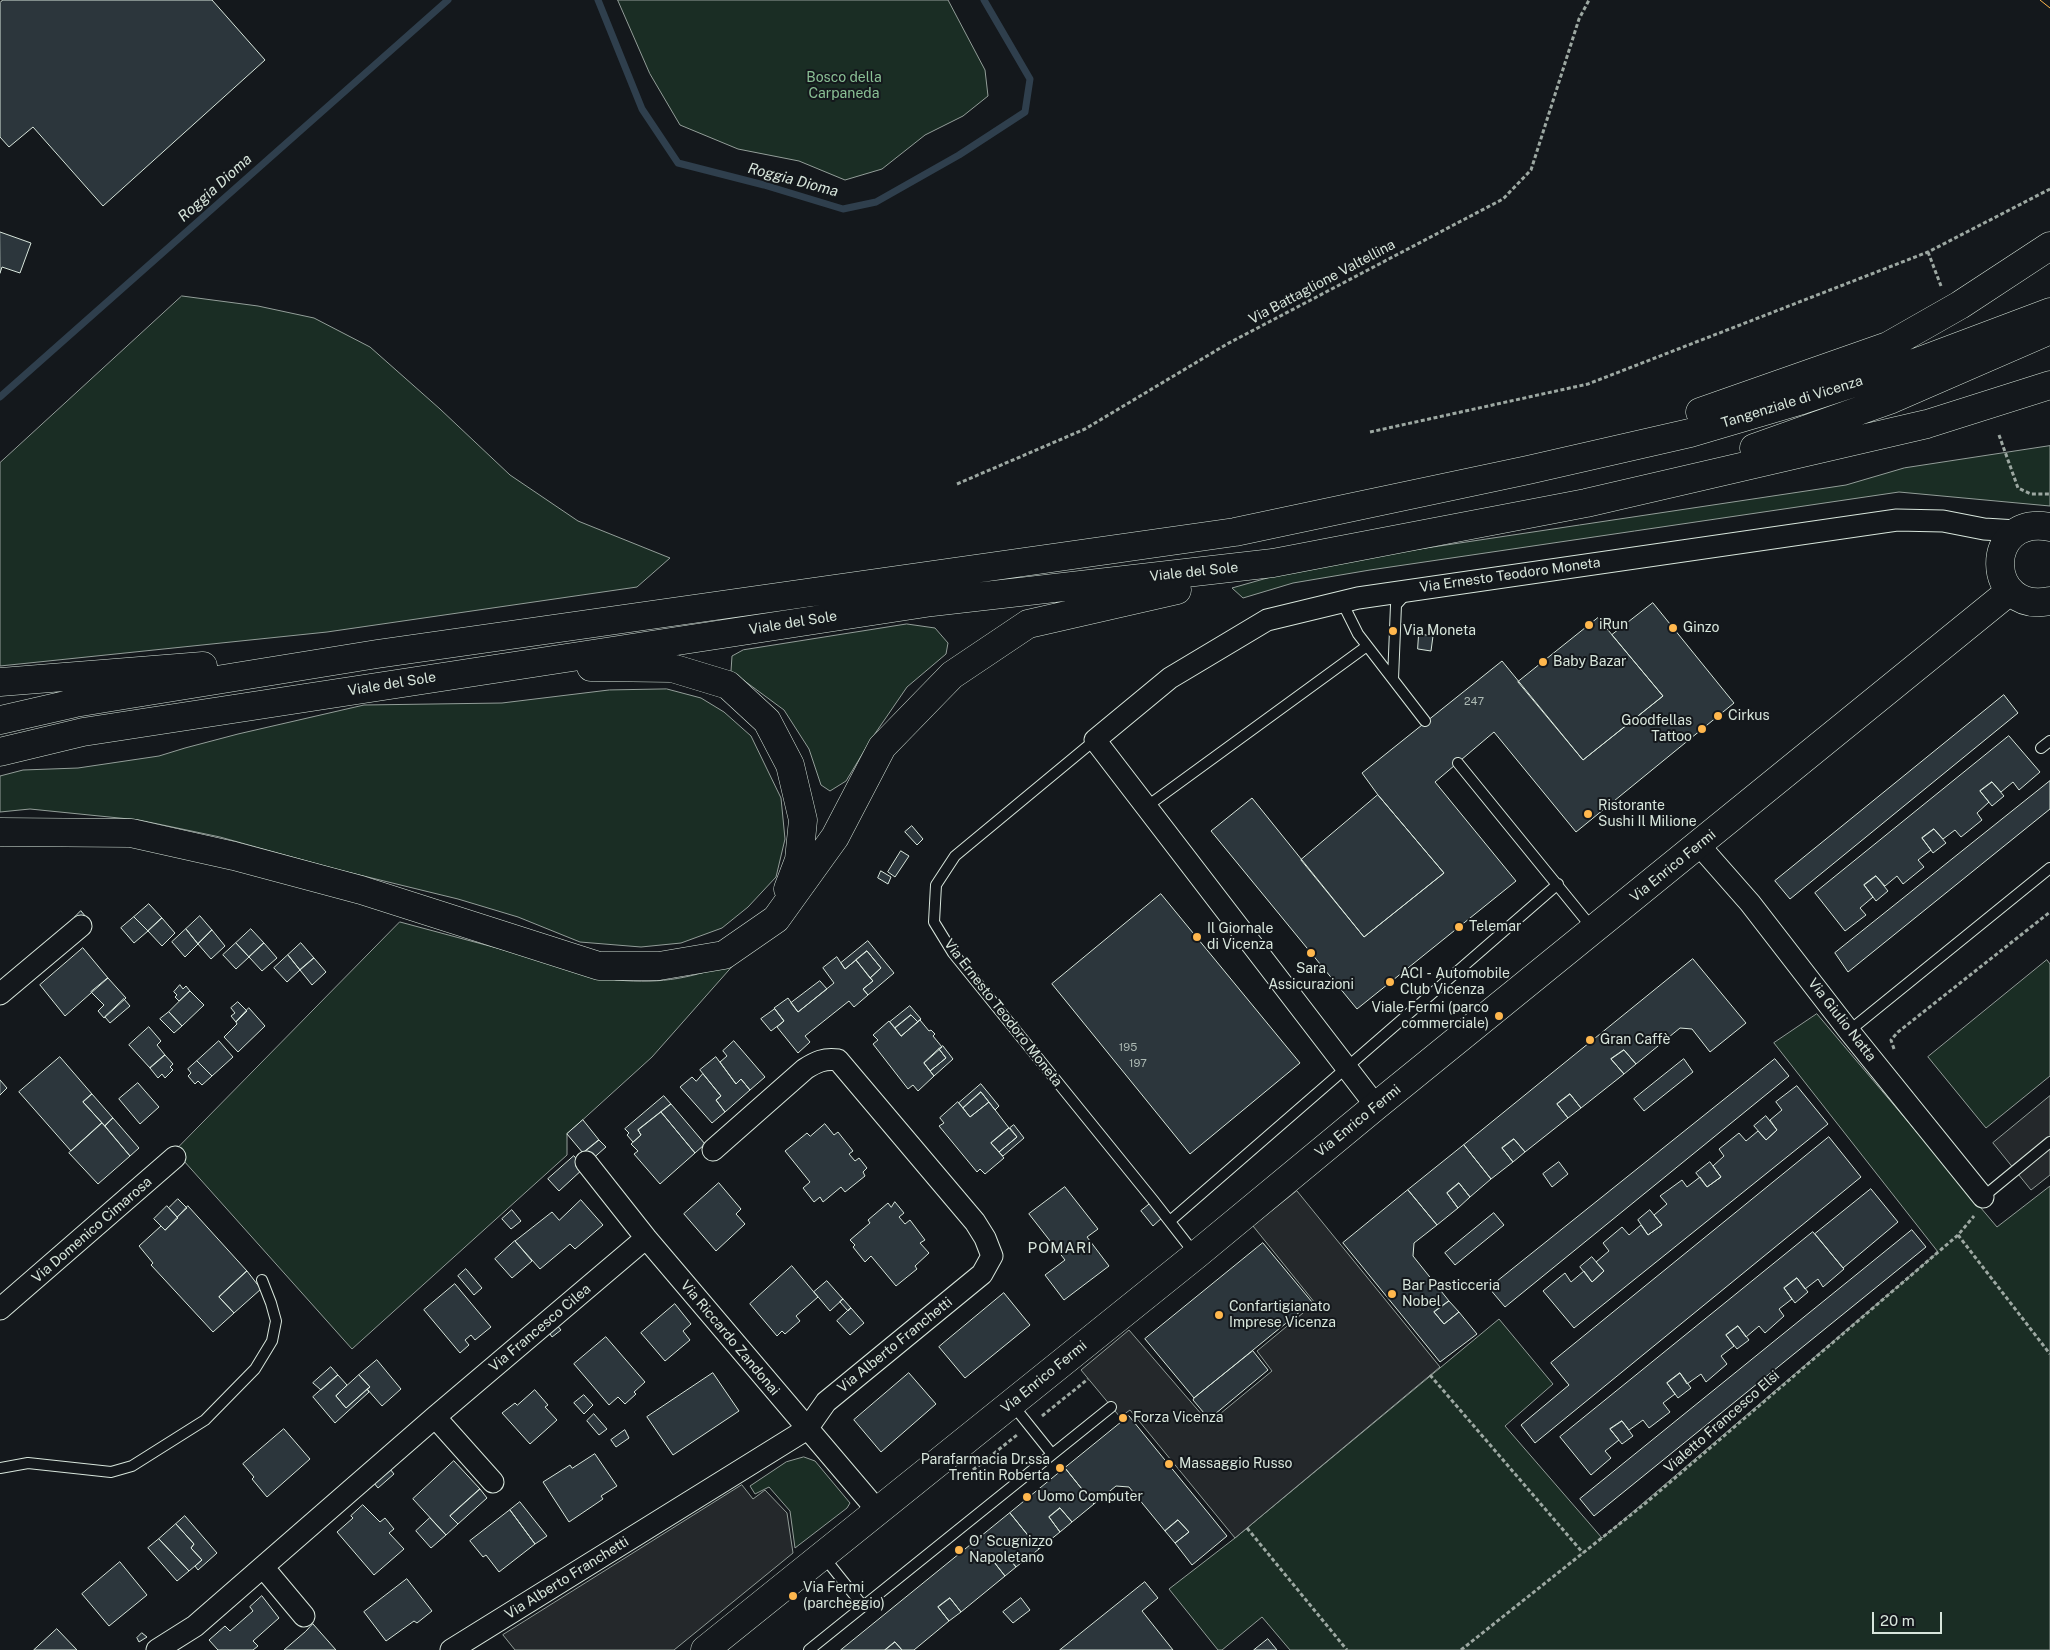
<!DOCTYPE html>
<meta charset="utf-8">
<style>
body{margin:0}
#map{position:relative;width:2050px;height:1650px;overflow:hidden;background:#14181c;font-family:"Public Sans",sans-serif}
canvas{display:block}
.scale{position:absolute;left:1872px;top:1612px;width:70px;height:22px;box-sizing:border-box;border:2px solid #d8e6dc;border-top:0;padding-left:6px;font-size:15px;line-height:18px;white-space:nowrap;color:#d8e6dc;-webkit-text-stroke:4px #14181c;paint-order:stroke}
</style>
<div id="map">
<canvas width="2050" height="1650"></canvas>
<div class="scale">20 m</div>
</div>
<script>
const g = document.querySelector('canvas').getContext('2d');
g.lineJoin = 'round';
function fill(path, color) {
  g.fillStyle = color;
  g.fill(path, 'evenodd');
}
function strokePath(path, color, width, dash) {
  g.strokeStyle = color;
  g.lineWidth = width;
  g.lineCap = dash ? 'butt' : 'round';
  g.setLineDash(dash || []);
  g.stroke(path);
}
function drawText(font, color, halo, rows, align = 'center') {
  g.font = font + ' "Public Sans",sans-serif';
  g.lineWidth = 4;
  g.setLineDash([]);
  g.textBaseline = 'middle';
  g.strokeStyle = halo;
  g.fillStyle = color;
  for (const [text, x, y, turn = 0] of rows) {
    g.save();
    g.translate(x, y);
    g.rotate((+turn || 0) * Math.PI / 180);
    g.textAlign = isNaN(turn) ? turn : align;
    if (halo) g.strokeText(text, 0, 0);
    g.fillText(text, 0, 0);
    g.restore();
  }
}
const green = new Path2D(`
 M618,0H948L985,70L988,96L963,116L925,135L882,169L845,180L799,161L738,149L680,125L650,74Z
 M182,296L258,306L314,318L370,347L440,409L510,475L578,521L670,558L637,587L327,632L0,666V463Z
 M2050,446V506L1899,492L1370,570L1293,583L1243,598L1232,588L1313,565L1846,485L1904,468Z
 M907,624L935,628L948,643L946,654L907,687L872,738L846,781L830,791L821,785L809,749L784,710L731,671L732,656L743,650Z
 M667,689L701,698L724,712L751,736L781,798L785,839L776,877L748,907L722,928L681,943L641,947L580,942L518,917L458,899L339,870L220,837L139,820L30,809L0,812V776L23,770L78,768L159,756L185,748L238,734L364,705L502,703L609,690Z
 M400,922L616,980C665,984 690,978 736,962L652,1057L567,1134V1155L352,1349L175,1151Z
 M2047,960L2050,964V1076L1986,1128L1928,1057Z
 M1817,1014L1997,1227L2050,1186V1650H1290L1262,1617L1222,1650H1218L1169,1589L1235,1538L1499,1319L1553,1384L1505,1426L1602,1538L1938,1252L1774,1043Z
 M804,1457L815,1461L850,1503L847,1508L795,1548L790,1511L769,1487L755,1494L750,1486L786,1462Z`);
fill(green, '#1a2d24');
strokePath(green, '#939e99', 1);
const parking = new Path2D(`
 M2050,1096V1175L2031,1190L1993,1143Z
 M1297,1191L1440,1367L1235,1538L1130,1410L1120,1417L1081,1370L1129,1330L1209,1423L1272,1371L1257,1351L1315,1303L1253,1226Z
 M742,1485L753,1499L765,1490L787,1513L793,1553L674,1650H515L503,1635Z`);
fill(parking, '#24282b');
strokePath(parking, '#939e99', 1);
strokePath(new Path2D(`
 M598,0L642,109L678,163L764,185L843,209L876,202L959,155L1025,112L1030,79L984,0
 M0,397L448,0`), '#2f3f4d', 7);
const building = new Path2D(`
 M3,0H212L265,60L103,206L33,127L9,147L0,137V3Z
 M0,232L31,243L20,273L2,267L0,273Z
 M1653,603L1734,703L1576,832L1494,732L1435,782L1516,881L1357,1009L1211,831L1252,798L1364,937L1444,873L1378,795L1362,773L1502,661L1583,760L1663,696L1612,635Z
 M1598,618L1663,696L1583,760L1518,682Z
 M1419,634L1433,636L1431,651L1418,649Z
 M2004,695L2018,713L1790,899L1775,881Z
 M2009,736L2040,772L2019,790L2013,782L2001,792L1992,782L1980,791L1989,802L1977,813L1982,820L1961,837L1955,830L1943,839L1934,829L1922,838L1931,850L1918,860L1924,867L1903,884L1897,876L1885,886L1876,876L1864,885L1873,897L1860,908L1866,915L1845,931L1815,893Z
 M2050,781V809L1848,972L1835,953Z
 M1992,782L2004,796L1992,806L1980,791Z
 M1378,795L1444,873L1364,937L1301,860Z
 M912,826L923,839L917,845L905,832Z
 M1934,829L1946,843L1933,853L1922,838Z
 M901,851L909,856L895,877L888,872Z
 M881,871L891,877L888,884L878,878Z
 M1876,876L1888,891L1876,901L1864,885Z
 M1161,894L1300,1063L1190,1154L1052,984Z
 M149,904L162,918L148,931L134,917Z
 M81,911L86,917L79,922L75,917Z
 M200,916L212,930L198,944L186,929Z
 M134,917L148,931L134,943L121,928Z
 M162,918L175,933L162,946L148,931Z
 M186,929L198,944L185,957L172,942Z
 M251,929L264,943L249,957L236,943Z
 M212,930L225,946L211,959L198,944Z
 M868,941L894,973L868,995L863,989L873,981L870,978L881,968L867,951L845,969L841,963Z
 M236,943L249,957L236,969L223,955Z
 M264,943L277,958L262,971L249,957Z
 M301,943L314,958L300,970L288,955Z
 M83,948L108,978L65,1016L40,985Z
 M867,951L881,968L870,978L856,960Z
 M288,955L300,970L287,982L274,968Z
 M837,957L845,969L856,960L873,981L863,989L868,995L854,1007L849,1001L805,1036L810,1042L798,1053L777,1027L784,1021L774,1008L788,998L798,1012L834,983L823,968Z
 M314,958L326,972L312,985L300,970Z
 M1693,959L1746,1023L1710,1052L1692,1029L1680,1028L1636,1064L1624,1050L1611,1059L1624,1074L1581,1108L1570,1094L1557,1104L1568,1118L1525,1152L1514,1139L1502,1148L1513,1162L1491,1179L1464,1145Z
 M108,978L126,998L104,1018L98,1011L104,1005L91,992Z
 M820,981L827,989L798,1012L791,1003Z
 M180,985L183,989L186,986L190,991L179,1001L175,997L177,995L174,992Z
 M190,991L204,1005L182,1026L169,1012Z
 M124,999L130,1006L110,1023L105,1017Z
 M238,1002L247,1011L236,1022L231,1016L235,1013L231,1008Z
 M910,1006L921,1019L918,1022L911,1015L895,1028L890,1022Z
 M249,1008L265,1026L238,1052L224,1037L237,1024L236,1022Z
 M775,1009L784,1021L771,1031L761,1019Z
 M169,1012L182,1026L174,1033L160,1019Z
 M911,1015L918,1022L901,1036L895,1028Z
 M920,1020L929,1031L931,1030L935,1034L933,1036L942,1047L924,1063L934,1076L918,1091L913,1085L908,1089L873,1044L878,1040L873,1035L889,1021L901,1036Z
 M149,1027L161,1041L157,1045L165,1055L150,1068L129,1045Z
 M219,1041L233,1057L212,1076L197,1061Z
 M734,1041L765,1077L750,1090L741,1079L736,1084L720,1062L727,1056L723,1051Z
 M943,1046L953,1059L934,1076L930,1071L946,1058L939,1049Z
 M939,1049L946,1058L930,1071L924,1063Z
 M1624,1050L1636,1064L1624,1074L1611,1059Z
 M165,1055L173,1064L170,1067L173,1070L165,1078L162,1074L158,1078L150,1068Z
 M60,1057L92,1094L83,1102L102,1123L71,1151L19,1092Z
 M716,1057L736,1084L741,1079L750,1090L725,1112L716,1100L721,1096L700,1070Z
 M1684,1059L1693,1072L1644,1111L1634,1099Z
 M1775,1059L1789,1076L1505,1307L1489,1288Z
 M197,1061L212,1076L202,1085L198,1081L195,1084L188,1076L191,1073L188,1069Z
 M703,1074L721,1096L716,1100L725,1112L712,1123L680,1087L692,1077L696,1081Z
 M0,1080L7,1088L0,1095Z
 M138,1083L159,1107L140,1124L119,1099Z
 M981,1084L999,1106L995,1110L981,1092L963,1108L959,1103Z
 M1797,1086L1828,1124L1574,1328L1543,1291L1565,1273L1571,1282L1584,1271L1592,1282L1604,1271L1596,1262L1609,1251L1603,1243L1622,1227L1629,1235L1641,1225L1648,1235L1662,1225L1654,1215L1667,1204L1660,1196L1682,1180L1687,1187L1700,1177L1707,1187L1721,1177L1713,1166L1724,1156L1719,1149L1739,1133L1746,1141L1758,1131L1766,1140L1777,1130L1770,1120L1782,1110L1776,1102Z
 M981,1092L989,1102L970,1117L963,1108Z
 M92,1094L113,1118L105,1126L83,1102Z
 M1570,1094L1581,1108L1568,1118L1557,1104Z
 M664,1096L671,1104L638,1130L641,1135L633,1142L627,1135L629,1133L625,1129Z
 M958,1102L970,1117L989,1102L1009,1128L991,1143L1004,1158L985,1174L980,1169L977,1172L939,1126L944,1123L940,1118Z
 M671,1104L705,1144L695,1153L661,1112Z
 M661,1112L695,1153L660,1184L634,1154L638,1151L631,1144L641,1135L638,1130Z
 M1766,1116L1777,1130L1766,1140L1754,1126Z
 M113,1118L139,1148L130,1156L105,1126Z
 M583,1120L599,1140L583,1153L567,1134Z
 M102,1123L130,1156L98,1184L69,1153Z
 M825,1124L834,1135L838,1132L853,1151L849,1154L855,1161L859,1158L867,1168L863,1172L865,1176L845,1192L841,1187L823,1202L820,1197L814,1202L803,1188L810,1182L785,1151L807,1133L810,1136Z
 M1014,1125L1024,1138L1003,1156L999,1152L1017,1137L1010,1128Z
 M1009,1128L1017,1137L999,1152L991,1143Z
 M1829,1137L1861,1177L1535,1443L1521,1425L1569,1385L1551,1363Z
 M1514,1139L1525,1152L1513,1162L1502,1148Z
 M599,1140L606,1147L590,1161L583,1153Z
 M1464,1145L1491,1179L1470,1197L1459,1183L1447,1193L1458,1208L1437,1225L1408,1190Z
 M574,1156L584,1168L559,1191L548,1179Z
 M1559,1162L1568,1174L1552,1187L1543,1174Z
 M1710,1162L1721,1177L1707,1187L1696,1173Z
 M719,1183L741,1209L736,1214L745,1224L716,1251L684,1214Z
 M1459,1183L1470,1197L1458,1208L1447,1193Z
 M1065,1187L1098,1229L1087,1237L1109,1266L1064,1300L1045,1275L1065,1260L1029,1214Z
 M1871,1189L1898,1222L1843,1268L1815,1234Z
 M1408,1190L1437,1225L1414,1243L1413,1256L1449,1301L1434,1312L1444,1324L1459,1312L1477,1334L1440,1362L1343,1243Z
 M178,1199L187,1208L177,1217L169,1208Z
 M581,1200L603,1225L575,1249L570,1244L540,1269L515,1241L552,1212L559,1220Z
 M895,1202L904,1213L899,1217L905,1224L910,1220L925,1240L920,1243L929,1253L915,1266L917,1269L896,1286L871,1256L865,1262L853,1247L855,1245L850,1240L870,1223L868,1220L888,1203L891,1207Z
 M1151,1203L1163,1217L1153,1226L1141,1211Z
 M167,1206L178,1218L165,1230L154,1219Z
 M188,1206L247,1271L219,1297L234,1313L213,1332L151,1265L153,1263L139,1246L161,1226L165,1230Z
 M512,1210L521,1221L511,1229L502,1219Z
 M1650,1210L1662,1225L1648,1235L1638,1220Z
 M1494,1213L1504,1225L1455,1265L1445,1253Z
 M1912,1230L1926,1247L1594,1516L1580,1499Z
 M1813,1232L1844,1269L1823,1287L1818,1279L1805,1289L1797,1278L1784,1288L1792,1299L1779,1309L1784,1316L1765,1333L1759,1326L1746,1337L1738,1326L1726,1335L1734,1346L1721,1356L1727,1364L1706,1382L1701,1374L1687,1384L1680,1373L1667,1383L1675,1394L1663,1403L1670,1412L1649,1428L1643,1420L1629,1430L1622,1421L1610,1429L1619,1440L1605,1451L1611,1458L1591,1475L1560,1437Z
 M515,1241L532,1261L512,1278L495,1259Z
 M1263,1243L1312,1302L1194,1398L1145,1339Z
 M1592,1257L1604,1271L1592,1282L1580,1267Z
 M792,1266L818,1297L796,1316L800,1321L785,1334L782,1331L777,1336L750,1304Z
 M466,1269L482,1288L474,1295L458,1276Z
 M247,1271L261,1289L234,1313L219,1297Z
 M1797,1278L1808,1292L1795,1303L1784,1288Z
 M827,1281L843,1299L830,1311L814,1292Z
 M455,1284L491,1327L475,1340L471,1335L465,1340L469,1345L460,1353L424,1310Z
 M1004,1293L1030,1325L965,1378L939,1347Z
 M843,1299L851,1308L848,1311L840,1302Z
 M1449,1301L1459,1312L1444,1324L1434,1312Z
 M675,1304L691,1324L683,1331L690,1340L665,1361L641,1333Z
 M851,1308L864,1323L850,1335L837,1321Z
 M556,1324L561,1330L552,1337L548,1331Z
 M1738,1326L1749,1340L1737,1349L1726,1335Z
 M606,1337L645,1382L634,1392L636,1394L625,1404L618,1397L609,1405L574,1364Z
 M1253,1351L1268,1370L1209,1419L1193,1400L1194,1398Z
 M377,1360L401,1389L382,1406L367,1389L370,1387L359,1375Z
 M331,1367L338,1375L321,1390L313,1383Z
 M713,1373L739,1411L673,1455L647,1417Z
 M909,1373L936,1404L881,1452L854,1420Z
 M1680,1373L1691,1388L1678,1398L1667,1383Z
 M338,1375L347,1385L336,1396L346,1408L367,1389L369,1392L335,1423L313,1397Z
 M359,1375L370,1387L346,1408L336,1396Z
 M535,1390L548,1405L545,1407L557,1420L530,1444L502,1413L515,1403L517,1405Z
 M584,1395L593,1405L584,1414L574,1403Z
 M594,1414L607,1429L599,1435L587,1421Z
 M1129,1416L1227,1536L1192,1565L1175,1543L1189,1532L1178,1520L1165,1531L1129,1487L1116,1486L1094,1504L1065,1468Z
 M1622,1421L1633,1436L1622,1444L1610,1429Z
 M284,1429L310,1459L267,1497L252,1479L254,1477L243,1464Z
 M625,1430L629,1438L616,1447L611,1440Z
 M595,1454L617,1486L601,1496L603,1499L569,1522L543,1482L570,1465L572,1468Z
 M454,1461L480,1489L450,1516L458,1524L446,1535L413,1499Z
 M1065,1468L1094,1504L1072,1522L1060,1508L1049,1517L1060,1532L1039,1549L1010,1513Z
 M390,1469L394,1474L378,1488L374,1483Z
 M480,1489L487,1498L458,1524L450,1516Z
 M520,1502L547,1536L535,1544L510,1510Z
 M363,1505L380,1522L385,1518L394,1529L389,1533L404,1549L374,1575L337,1532L353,1518L351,1516Z
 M1060,1508L1072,1522L1060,1532L1049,1517Z
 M510,1510L535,1544L499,1572L486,1555L483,1557L470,1541Z
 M1010,1513L1039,1549L1016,1567L1005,1553L994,1562L1005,1576L961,1612L950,1598L938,1607L949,1621L914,1650H902L895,1642L885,1650H841Z
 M185,1516L217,1553L198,1570L195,1566L202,1560L191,1548L194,1544L176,1524Z
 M430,1518L446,1535L431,1548L416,1531Z
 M1178,1520L1189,1532L1175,1543L1165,1531Z
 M176,1524L194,1544L191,1548L202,1560L189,1571L159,1539Z
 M159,1539L189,1571L177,1581L148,1548Z
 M1005,1553L1016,1567L1005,1576L994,1562Z
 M120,1562L147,1595L109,1626L82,1594Z
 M407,1579L432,1611L417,1623L414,1621L386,1641L364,1612Z
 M1145,1582L1158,1598L1142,1611L1173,1650H1060Z
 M262,1596L279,1618L253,1641L258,1646L253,1650H218L209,1640L225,1626L230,1631L253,1611L250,1607Z
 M950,1598L961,1612L949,1621L938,1607Z
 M1021,1598L1030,1610L1013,1623L1003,1612Z
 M313,1624L336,1650H284L305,1632Z
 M57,1629L77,1650H34Z
 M142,1633L147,1637L139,1642L137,1638Z
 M1268,1639L1277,1650H1254Z
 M895,1642L902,1650H885Z`);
fill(building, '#2c363c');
strokePath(building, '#d8e6dc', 1);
const lane = new Path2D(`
 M1342,602L1358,634L1425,721
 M1393,679L1396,605L1406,594
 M1095,740L955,856L936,885L934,922L953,953L1153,1200L1195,1254
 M2041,748L2050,741
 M1458,763L1593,929
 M1146,807L1367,646
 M1849,1031L2050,868
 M1983,1197L2050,1142
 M1170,1221L1558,884
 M1012,1404L1052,1454
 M0,1468L28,1463L111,1472L132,1466L205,1420L255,1369L272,1341L276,1321L271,1303L262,1280
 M823,1556L863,1606
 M809,1650L1111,1407`);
const street = new Path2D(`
 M1699,845L1750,903L1849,1031L1983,1197
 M0,994L81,926
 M1376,1106L1095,740L1170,678L1267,620L1358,598L1897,520L1943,521L1984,529L2017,531
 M586,1162L646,1238L877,1510
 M0,1309L175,1157
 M435,1417L493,1482
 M263,1567L304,1616
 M157,1650L195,1626L435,1417L646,1238
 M451,1650L807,1429L826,1402L982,1274L992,1256L985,1238L975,1222L838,1060C824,1058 816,1062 805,1069L713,1150`);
const secondary = new Path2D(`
 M2050,527C1982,514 1985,615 2050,601
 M705,1650L1196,1255L1376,1106L2010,591`);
const highway = new Path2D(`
 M1700,412L1888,346L1960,305L2050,246
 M1754,448L1892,399L2046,332
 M591,667L672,668L728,685L767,721L790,765L803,820L799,860L788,889
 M0,682L203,666
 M0,720L75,703L377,654L1235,532L1528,470L1690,433L1802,400L1917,362L2050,312
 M0,752L83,732L932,602L1273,563L1586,503L1927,424L2050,385
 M0,832L131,833L234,856L361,890L599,966H659L724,955L776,919L835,837L882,747L952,675L1028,624L1177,590`);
strokePath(lane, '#d8e6dc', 12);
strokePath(street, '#d8e6dc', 23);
strokePath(secondary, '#d8e6dc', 29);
strokePath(highway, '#d8e6dc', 29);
strokePath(new Path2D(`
 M1928,252L1941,286
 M1370,432L1588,384L1928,252L2050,189
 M1999,435L2018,488L2031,494H2050
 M957,484L1085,429L1227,344L1503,199L1531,170L1579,19L1589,0
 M1894,1049L1891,1040L1898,1032L2050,912
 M1958,1235L2050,1354
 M1430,1375L1583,1553
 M1042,1416L1088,1379
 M973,1470L1017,1435
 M1247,1528L1347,1650
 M1461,1650L1647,1502L1958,1235L1974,1216`), '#9da8a2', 3, [4, 2.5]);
strokePath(lane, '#14181c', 10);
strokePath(street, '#14181c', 21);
strokePath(secondary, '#14181c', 28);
strokePath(highway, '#14181c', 28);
strokePath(new Path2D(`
 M2040,0L2050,8`), '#ffb74d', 1, [18, 4, 2.5, 4]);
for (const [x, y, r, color] of [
 [1589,625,5,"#ffb74d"],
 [1673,628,5,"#ffb74d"],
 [1393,631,5,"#ffb74d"],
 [1543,662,5,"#ffb74d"],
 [1718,716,5,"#ffb74d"],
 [1702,729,5,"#ffb74d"],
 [1588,814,5,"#ffb74d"],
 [1459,927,5,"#ffb74d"],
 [1197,937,5,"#ffb74d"],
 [1311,953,5,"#ffb74d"],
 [1390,982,5,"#ffb74d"],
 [1499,1016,5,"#ffb74d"],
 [1590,1040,5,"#ffb74d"],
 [1392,1294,5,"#ffb74d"],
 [1219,1315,5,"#ffb74d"],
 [1123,1418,5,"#ffb74d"],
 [1169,1464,5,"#ffb74d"],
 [1060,1468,5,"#ffb74d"],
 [1027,1497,5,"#ffb74d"],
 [959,1550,5,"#ffb74d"],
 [793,1596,5,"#ffb74d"]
]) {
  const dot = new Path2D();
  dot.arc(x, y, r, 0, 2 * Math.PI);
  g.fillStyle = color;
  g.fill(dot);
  strokePath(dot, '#14181c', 2);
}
drawText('11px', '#adbab4', null, [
 ["247",1474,702],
 ["195",1128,1048],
 ["197",1138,1064]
]);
drawText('14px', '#8ac095', '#14181c', [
 ["Bosco della",844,78],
 ["Carpaneda",844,94]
]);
drawText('14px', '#d8e6dc', '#14181c', [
 ["Via Battaglione Valtellina",1322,282,-28],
 ["Tangenziale di Vicenza",1792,402,-17],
 ["Viale del Sole",1194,572,-6],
 ["Via Ernesto Teodoro Moneta",1510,575,-8],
 ["Viale del Sole",793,623,-9],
 ["Viale del Sole",392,684,-9],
 ["Via Enrico Fermi",1673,866,-39],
 ["Via Ernesto Teodoro Moneta",1003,1013,52],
 ["Via Giulio Natta",1842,1020,52],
 ["Via Enrico Fermi",1358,1121,-39],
 ["Via Domenico Cimarosa",92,1230,-41],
 ["Via Francesco Cilea",540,1328,-40],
 ["Via Riccardo Zandonai",730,1338,50],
 ["Via Alberto Franchetti",895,1345,-39],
 ["Via Enrico Fermi",1044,1377,-39],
 ["Vialetto Francesco Elsi",1722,1422,-41],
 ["Via Alberto Franchetti",567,1578,-32]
]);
drawText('14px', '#d8e6dc', '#14181c', [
 ["iRun",1599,625],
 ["Ginzo",1683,628],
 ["Via Moneta",1403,631],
 ["Baby Bazar",1553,662],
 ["Cirkus",1728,716],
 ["Goodfellas",1692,721,"right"],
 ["Tattoo",1692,737,"right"],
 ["Ristorante",1598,806],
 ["Sushi Il Milione",1598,822],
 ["Telemar",1469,927],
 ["Il Giornale",1207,929],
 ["di Vicenza",1207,945],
 ["Sara",1311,969,"center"],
 ["Assicurazioni",1311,985,"center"],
 ["ACI - Automobile",1400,974],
 ["Club Vicenza",1400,990],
 ["Viale Fermi (parco",1489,1008,"right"],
 ["commerciale)",1489,1024,"right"],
 ["Gran Caffè",1600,1040],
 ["Bar Pasticceria",1402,1286],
 ["Nobel",1402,1302],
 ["Confartigianato",1229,1307],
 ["Imprese Vicenza",1229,1323],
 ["Forza Vicenza",1133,1418],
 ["Parafarmacia Dr.ssa",1050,1460,"right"],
 ["Trentin Roberta",1050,1476,"right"],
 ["Massaggio Russo",1179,1464],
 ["Uomo Computer",1037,1497],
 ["O' Scugnizzo",969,1542],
 ["Napoletano",969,1558],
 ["Via Fermi",803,1588],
 ["(parcheggio)",803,1604]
], 'left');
drawText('italic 15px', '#d8e6dc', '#14181c', [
 ["Roggia Dioma",793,180,15],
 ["Roggia Dioma",215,188,-42]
]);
g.letterSpacing = '1px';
drawText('15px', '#d8e6dc', '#14181c', [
 ["POMARI",1060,1248]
]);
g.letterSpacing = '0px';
</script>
